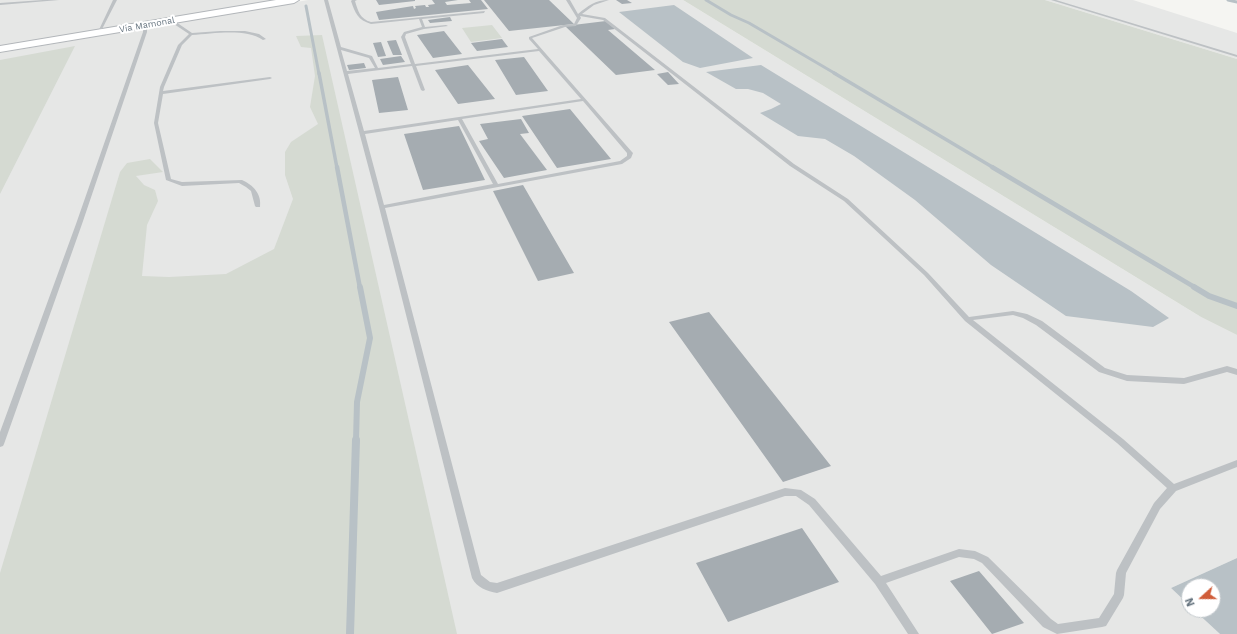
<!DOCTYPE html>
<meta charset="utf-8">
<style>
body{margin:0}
#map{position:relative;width:1237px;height:634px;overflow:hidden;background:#f5f5f2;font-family:"Work Sans",sans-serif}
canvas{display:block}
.north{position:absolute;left:1181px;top:578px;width:40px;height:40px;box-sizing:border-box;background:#fff;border:1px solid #c2c8cc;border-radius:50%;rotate:249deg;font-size:11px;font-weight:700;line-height:16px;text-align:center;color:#677580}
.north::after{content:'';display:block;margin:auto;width:14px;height:18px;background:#d05c38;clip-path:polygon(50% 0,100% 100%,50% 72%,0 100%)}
</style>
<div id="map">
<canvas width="1237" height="634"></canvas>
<div class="north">N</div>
</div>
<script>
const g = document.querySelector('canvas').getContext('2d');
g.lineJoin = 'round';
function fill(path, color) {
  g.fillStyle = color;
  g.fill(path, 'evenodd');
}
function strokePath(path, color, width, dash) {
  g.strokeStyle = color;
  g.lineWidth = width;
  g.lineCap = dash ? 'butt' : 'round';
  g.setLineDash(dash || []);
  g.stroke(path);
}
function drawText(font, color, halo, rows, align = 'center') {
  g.font = font + ' "Work Sans",sans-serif';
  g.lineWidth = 4;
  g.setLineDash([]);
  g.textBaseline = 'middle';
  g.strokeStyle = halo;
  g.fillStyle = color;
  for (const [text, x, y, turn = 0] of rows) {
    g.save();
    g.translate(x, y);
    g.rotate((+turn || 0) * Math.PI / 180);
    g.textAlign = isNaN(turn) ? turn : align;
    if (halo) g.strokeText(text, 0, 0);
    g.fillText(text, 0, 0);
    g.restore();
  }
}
fill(new Path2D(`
 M0,0H292L0,49Z
 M308,0H683L1201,317L1237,335V558L1171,588L1189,605V610H1194L1220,634H0V53Z
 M1045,0H1133L1237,33V59Z`), '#e6e7e6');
fill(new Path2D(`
 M683,0H1045L1237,59V335L1201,317Z
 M492,25L502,38L471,42L462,28Z
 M322,35L457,634H0V573L120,172L127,163L150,159L163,172L136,176L144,185L155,190L158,201L147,225L142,276L169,277L226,274L274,249L293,199L285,175V152L291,142L318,124L310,107L315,76L311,48L301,47L296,36Z
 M75,46L0,194V60Z`), '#d5dad2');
fill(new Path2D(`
 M674,5L753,58L700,68L683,62L619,12Z
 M761,65L1131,291L1169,318L1153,327L1066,316L991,265L915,200L854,156L825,139L798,136L760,113L771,109L781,104L763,93L748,89H736L706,72Z
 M1237,558V634H1220L1194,610H1213V586H1189V605L1171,588Z`), '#b8c1c6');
strokePath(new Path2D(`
 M706,0L731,15L749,23L836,74
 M1228,0L1237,2
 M306,6L319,74`), '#b8c1c6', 3);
strokePath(new Path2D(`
 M319,73L337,168
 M834,73L994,168`), '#b8c1c6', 3.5);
strokePath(new Path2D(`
 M337,167L360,288
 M992,167L1196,288`), '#b8c1c6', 4.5);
strokePath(new Path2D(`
 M1194,287L1209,296L1237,306
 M356,441L357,402L370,338L360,287`), '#b8c1c6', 6);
strokePath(new Path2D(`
 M350,634L356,440`), '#b8c1c6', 8);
fill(new Path2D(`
 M376,0H415V1L379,5Z
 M432,0H458L445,2L447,5L471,3L469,0H481L488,9L379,20L376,12L413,6L414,9L416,8L415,6L425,5L426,7H429L428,5L435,4Z
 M484,0H549L574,24L509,31Z
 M616,0H627L632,3L622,4Z
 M450,17L452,21L430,23L428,20Z
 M606,21L615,29L608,30L655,70L616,75L565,26Z
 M444,31L462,54L433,58L417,35Z
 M502,39L508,47L477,51L471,43Z
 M396,40L402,55H393L387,41Z
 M381,42L386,56L378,57L373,43Z
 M401,56L405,62L383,65L380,59Z
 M524,57L548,91L516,95L495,60Z
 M364,63L366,68L349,70L347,65Z
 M468,65L495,99L458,104L435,70Z
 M668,72L679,84L668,85L657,74Z
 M398,77L408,110L379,113L372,80Z
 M570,109L611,159L557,168L522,116Z
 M521,119L529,133L520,134L547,170L504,178L479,141L488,139L480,124Z
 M459,126L485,180L423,190L404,134Z
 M523,185L574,273L538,281L493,191Z
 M709,312L831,466L783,482L669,322Z
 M802,528L839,582L728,622L696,563Z
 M979,571L1024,623L992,634L950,581Z`), '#a5acb1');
const secondary = new Path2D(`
 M276,0H299L294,3L0,52V46Z`);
strokePath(secondary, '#b2b6ba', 2);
fill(new Path2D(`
 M43,0H59L0,5V3Z
 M113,0H117L100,33L97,34Z
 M324,0H328L341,47L372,56L378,68L411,64L401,37L404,32L422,27L419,19L371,24C358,20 355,13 351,1L352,0H357L355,1C358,11 360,19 371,22L485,11L484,13L422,19L425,27L446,25L448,26L424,29L406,34L405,37L415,64L538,49L529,39V37L563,25L574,24L577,18L566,0H570L578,14C588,6 595,0 609,0L594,5L582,14L605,18L794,164L848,199L928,273L969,317L1013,311L1027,314L1042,321L1105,368L1127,375L1184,378L1227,366L1237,369V375L1227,372L1184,384L1127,381L1099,372L1036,325L1023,318L1013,315L973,320L1123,439L1174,484L1237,460V467L1176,491L1160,509L1126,573L1124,595L1123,598L1106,626L1102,627L1057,634L1043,627L982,563L974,559L959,557L886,583L919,634H908L875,584L809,505L796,496H785L497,593C487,591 477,588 472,578L379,207ZM580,16L603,20L790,166L844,201L924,275L965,321L1117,443L1167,488L1154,503L1117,570L1116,573L1114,594L1099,618L1058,624L1051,619L988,557L975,551L959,549L881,576L815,499L801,490L785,488L497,583L490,582L481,575L385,208L622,164L631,158L633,153L632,152L532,38L565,27L576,26L581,18ZM341,50L369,58L375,68L347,71ZM539,51L581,99L364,131L348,74L412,66L421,90L423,91L425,90L416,66ZM583,101L627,153V156L620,161L498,184L462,119ZM458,120L493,184L384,205L365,134Z
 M1051,0H1056L1237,55V57Z
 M171,20H173L192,33L220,31H245L259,34L266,39L263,40C245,28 213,34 192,35L182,45L164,87L163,91L270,77L272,78L270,79L163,94L158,123L171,179L182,182L242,180C253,185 262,194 260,207H256L255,206L251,191L246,187L239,183L182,186L166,180L154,123L160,87L178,45L189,34L171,22Z
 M145,24L147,25V32L82,224L4,444L3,446L0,447V432L76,224L143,32V25Z`), '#bdc1c4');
fill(secondary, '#fff');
drawText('9px', '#677580', '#fff', [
 ["Vía Mamonal",147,25,-10]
]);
</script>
